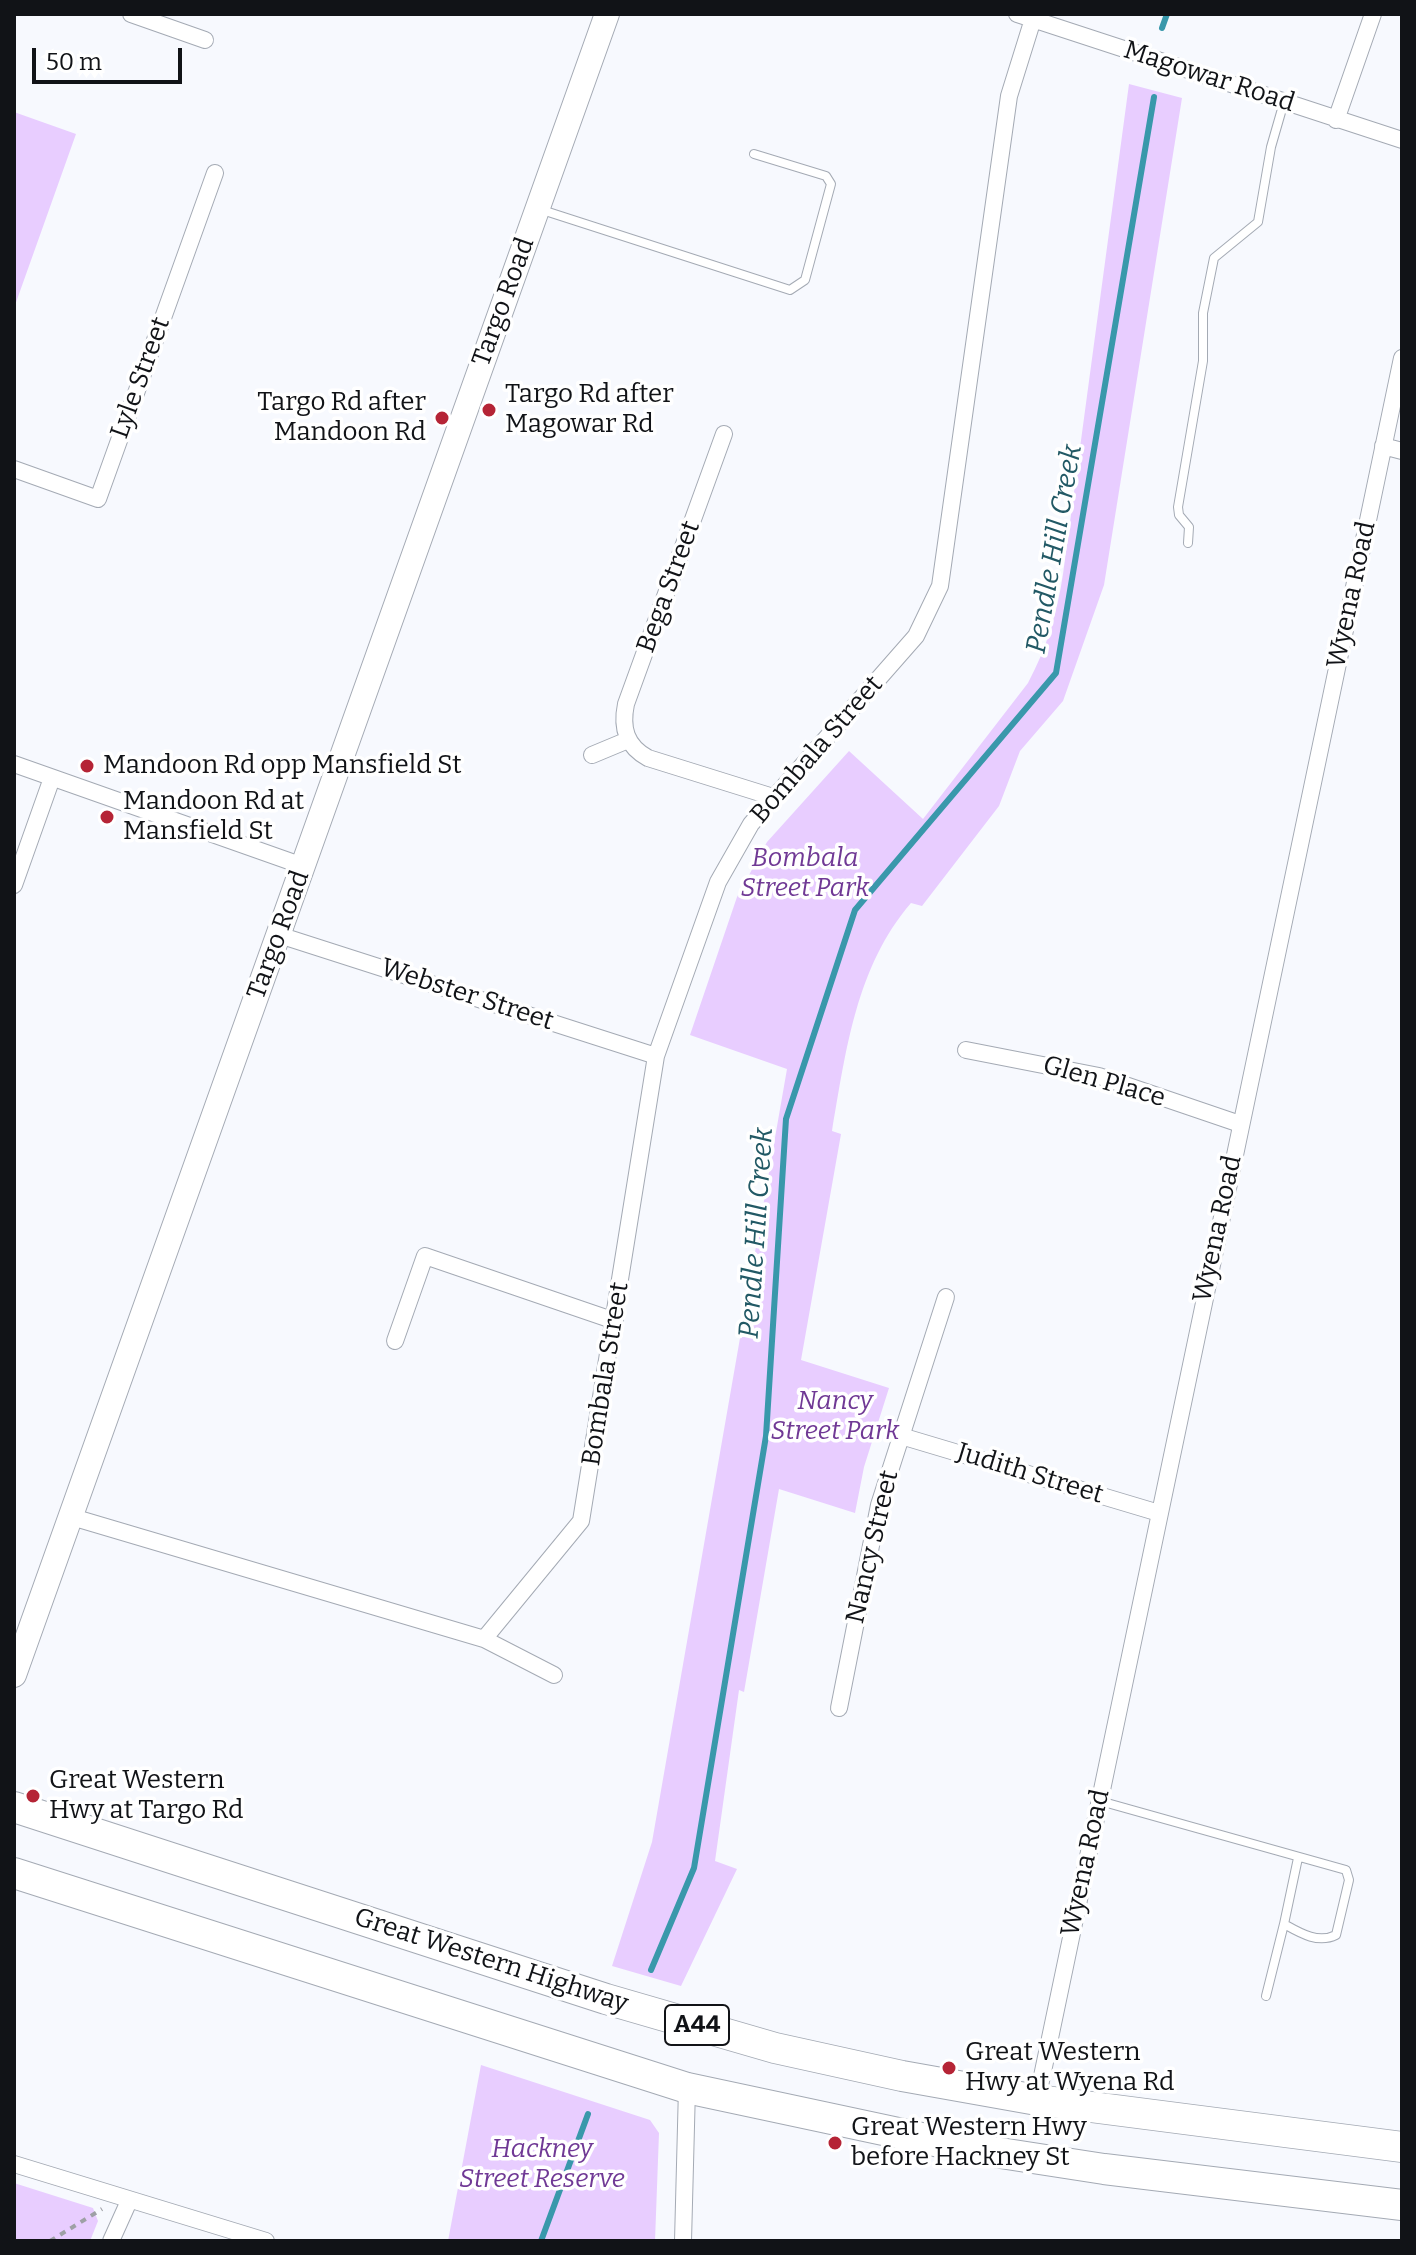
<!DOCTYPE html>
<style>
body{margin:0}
#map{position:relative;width:1416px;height:2255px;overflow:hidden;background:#f7f9fe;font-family:Bitter,serif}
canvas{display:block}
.frame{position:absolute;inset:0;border:16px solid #111317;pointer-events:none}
.scale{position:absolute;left:32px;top:48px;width:150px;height:36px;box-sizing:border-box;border:4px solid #111317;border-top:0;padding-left:10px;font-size:24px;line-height:28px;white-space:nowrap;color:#111317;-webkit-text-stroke:6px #fff;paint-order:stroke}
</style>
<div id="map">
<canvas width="1416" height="2255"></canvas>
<div class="frame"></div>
<div class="scale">50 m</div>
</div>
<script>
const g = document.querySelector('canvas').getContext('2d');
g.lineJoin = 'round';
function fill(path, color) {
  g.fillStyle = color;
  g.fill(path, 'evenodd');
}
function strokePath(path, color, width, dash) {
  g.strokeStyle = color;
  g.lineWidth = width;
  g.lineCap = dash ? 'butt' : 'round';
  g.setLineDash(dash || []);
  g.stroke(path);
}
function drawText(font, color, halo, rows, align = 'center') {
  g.font = font + ' Bitter,serif';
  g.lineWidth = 7;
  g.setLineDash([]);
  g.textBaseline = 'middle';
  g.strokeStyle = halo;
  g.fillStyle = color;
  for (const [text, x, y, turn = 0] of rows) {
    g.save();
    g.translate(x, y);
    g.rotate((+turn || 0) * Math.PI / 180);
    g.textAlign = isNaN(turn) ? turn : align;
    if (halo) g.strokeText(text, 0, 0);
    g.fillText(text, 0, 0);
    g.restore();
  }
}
fill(new Path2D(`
 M1129,84L1182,98L1104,585L1063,701L1020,751L999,806L922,906L911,903C856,967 846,1050 832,1131L841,1134L801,1360L889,1388L864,1467L855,1513L779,1489L744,1692L739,1690L715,1861L737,1869L681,1986L612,1966L652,1842L787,1069L690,1035L737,897L767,842L849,751L923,819L1028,683C1047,647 1057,614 1063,574Z
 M14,112L76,134L14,308Z
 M481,2065L650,2120L659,2133L655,2241H448Z
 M14,2183L93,2208L98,2221L90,2241H14Z`), '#e8cdff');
strokePath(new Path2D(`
 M1162,28L1167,14
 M651,1970L694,1868L766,1436L786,1119L855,910L1056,673L1154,97
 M541,2241L588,2114`), '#3998ab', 6);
const lane = new Path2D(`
 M539,209L790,290L805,280L831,184L826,176L754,154
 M1188,543L1189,527L1179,515L1178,507L1203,361V313L1214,258L1258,222L1271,147L1284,102
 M1100,1801L1346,1870L1349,1880L1336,1935C1318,1944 1300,1933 1284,1924L1298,1858
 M1266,1996L1284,1924`);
const street = new Path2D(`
 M131,14L205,40
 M1017,14L1402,140
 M1336,120L1373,14
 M724,434L626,704C621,728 626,746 648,758L773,797
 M1383,446L1402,451
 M14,469L98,499L215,173
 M592,755L628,740
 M14,764L303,866
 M14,885L52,778
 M279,935L656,1056
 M966,1050L1099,1076L1240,1124
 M395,1341L425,1256L615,1321
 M901,1436L1159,1513
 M72,1517L484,1639L554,1675
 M484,1639L581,1521L656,1056L718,882L751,824L916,636L940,586L1009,96L1033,19
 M839,1708L879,1505L946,1297
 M1037,2100L1402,358
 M14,2164L266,2241
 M111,2241L129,2201
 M683,2241L687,2088`);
const secondary = new Path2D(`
 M14,1675L607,14`);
const highway = new Path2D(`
 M14,1807L606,1999L775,2048L902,2076L1037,2100L1402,2147
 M14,1873L687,2088L968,2148L1104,2169L1402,2205`);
strokePath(lane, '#a4aab4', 10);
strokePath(street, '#a4aab4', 18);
strokePath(secondary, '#a4aab4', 26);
strokePath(highway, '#a4aab4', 32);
strokePath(new Path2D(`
 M50,2241L102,2209`), '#9ea0a5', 4, [6, 6]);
strokePath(lane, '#fff', 8);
strokePath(street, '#fff', 16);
strokePath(secondary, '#fff', 24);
strokePath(highway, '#fff', 30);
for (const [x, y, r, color] of [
 [489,410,8,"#b52436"],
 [442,418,8,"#b52436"],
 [87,766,8,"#b52436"],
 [107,817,8,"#b52436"],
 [33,1796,8,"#b52436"],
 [949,2068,8,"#b52436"],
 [835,2143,8,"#b52436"]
]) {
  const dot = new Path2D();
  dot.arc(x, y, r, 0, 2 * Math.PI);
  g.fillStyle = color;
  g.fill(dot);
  strokePath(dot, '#fff', 3);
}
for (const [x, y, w] of [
 [697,2025,64]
]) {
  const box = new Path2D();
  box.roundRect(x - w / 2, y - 20, w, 40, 6);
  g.fillStyle = '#fff';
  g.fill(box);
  strokePath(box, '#111317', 2);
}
drawText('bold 24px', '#111317', null, [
 ["A44",697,2025]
]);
drawText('26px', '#111317', '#fff', [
 ["Magowar Road",1209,77,18],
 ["Targo Road",504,302,-70],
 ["Lyle Street",141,378,-70],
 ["Bega Street",669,587,-70],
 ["Wyena Road",1352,595,-78],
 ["Bombala Street",817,750,-49],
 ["Targo Road",279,935,-70],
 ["Webster Street",467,995,18],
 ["Glen Place",1104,1082,16],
 ["Wyena Road",1218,1229,-78],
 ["Bombala Street",606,1374,-81],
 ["Judith Street",1030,1474,17],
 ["Nancy Street",873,1547,-77],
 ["Wyena Road",1086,1863,-78],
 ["Great Western Highway",491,1961,18]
]);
drawText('26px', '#111317', '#fff', [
 ["Targo Rd after",505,395],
 ["Magowar Rd",505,425],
 ["Targo Rd after",426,403,"right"],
 ["Mandoon Rd",426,433,"right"],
 ["Mandoon Rd opp Mansfield St",103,766],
 ["Mandoon Rd at",123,802],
 ["Mansfield St",123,832],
 ["Great Western",49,1781],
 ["Hwy at Targo Rd",49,1811],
 ["Great Western",965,2053],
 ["Hwy at Wyena Rd",965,2083],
 ["Great Western Hwy",851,2128],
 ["before Hackney St",851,2158]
], 'left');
drawText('italic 26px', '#703995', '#fff', [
 ["Bombala",805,859],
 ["Street Park",805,889],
 ["Nancy",835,1402],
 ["Street Park",835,1432],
 ["Hackney",542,2150],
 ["Street Reserve",542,2180]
]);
drawText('italic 28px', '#225965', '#fff', [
 ["Pendle Hill Creek",1055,549,-80],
 ["Pendle Hill Creek",757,1233,-86]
]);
</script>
